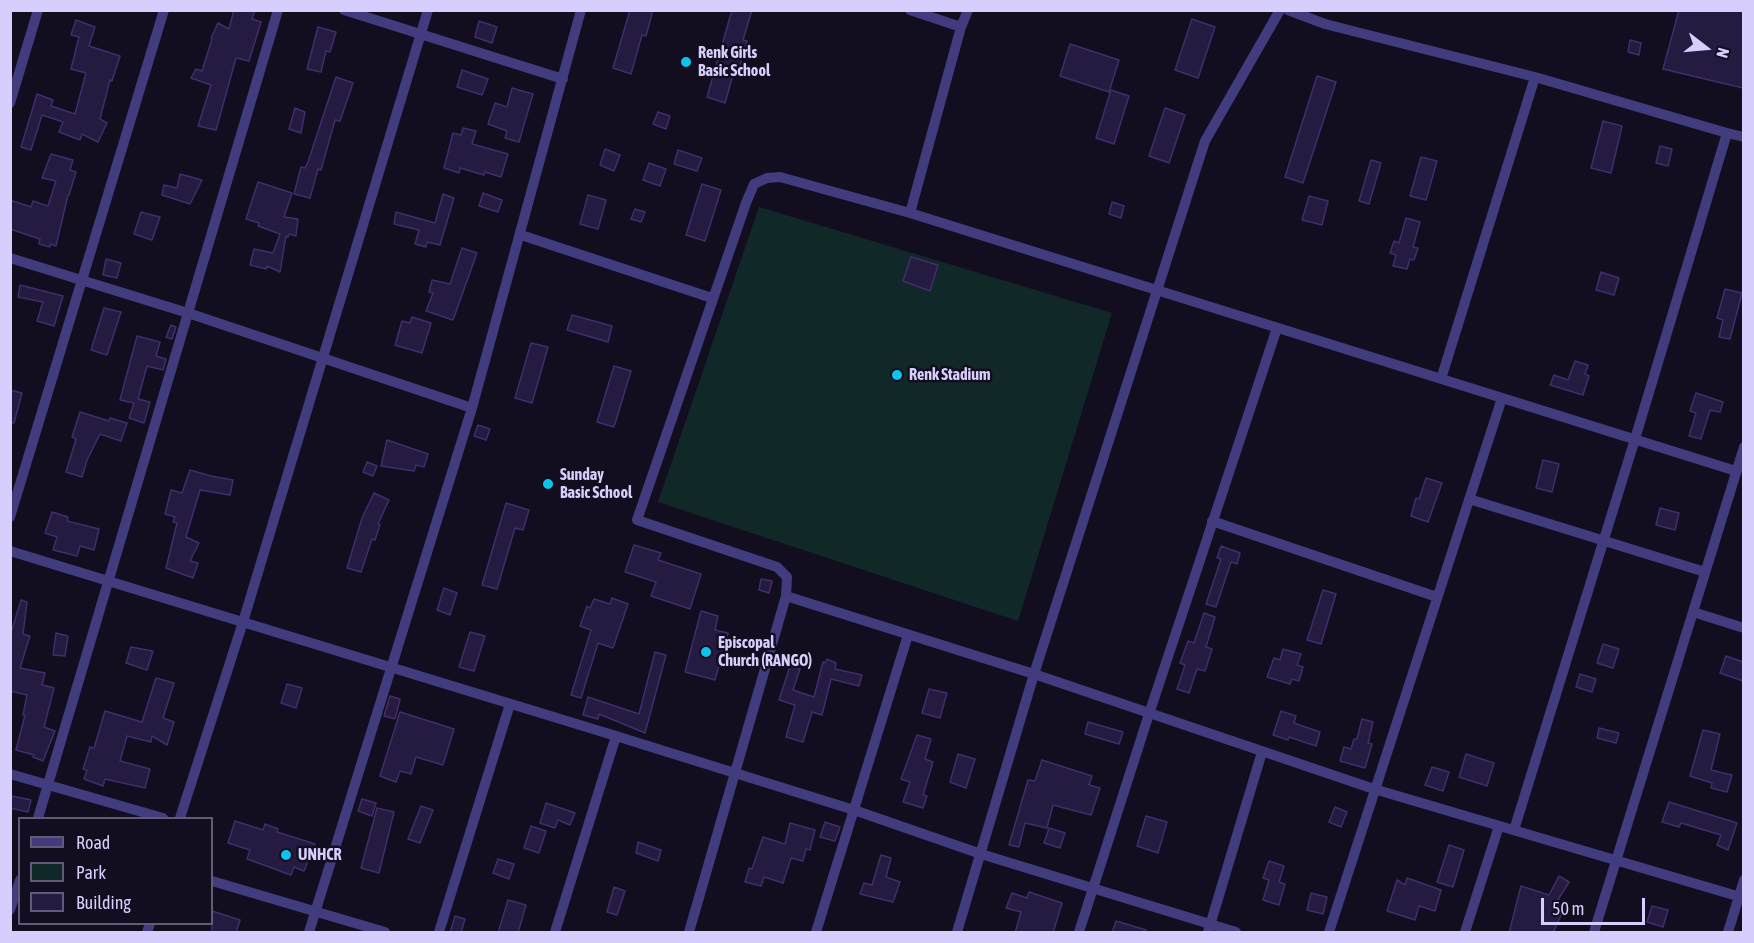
<!DOCTYPE html>
<style>
body{margin:0}
#map{position:relative;width:1754px;height:943px;overflow:hidden;background:#120e20;font-family:"Asap Condensed",sans-serif}
canvas{display:block}
.frame{position:absolute;inset:0;border:12px solid #d7cefd;pointer-events:none}
.legend{position:absolute;left:18px;top:817px;width:195px;height:108px;box-sizing:border-box;background:#120e20;border:2px solid #615b78;margin:0;padding:8px 10px;list-style:none;font-size:18px;color:#d7cefd}
.legend li{display:flex;align-items:center;gap:12px;height:30px}
.legend b{width:30px;border:2px solid #615b78}
.north{position:absolute;left:1676px;top:18px;width:60px;height:60px;-webkit-text-stroke:4px #120e20;paint-order:stroke;rotate:106deg;font-size:16px;font-weight:700;line-height:24px;text-align:center;color:#d7cefd}
.north::after{content:'';display:block;margin:auto;width:21px;height:27px;background:#d7cefd;clip-path:polygon(50% 0,100% 100%,50% 72%,0 100%)}
.scale{position:absolute;left:1541px;top:898px;width:104px;height:27px;box-sizing:border-box;border:3px solid #d7cefd;border-top:0;padding-left:8px;font-size:18px;line-height:21px;white-space:nowrap;color:#d7cefd;-webkit-text-stroke:4px #120e20;paint-order:stroke}
</style>
<div id="map">
<canvas width="1754" height="943"></canvas>
<div class="frame"></div>
<ul class="legend">
<li><b style="height:8px;background:#423b7d"></b>Road</li>
<li><b style="height:16px;background:#112829"></b>Park</li>
<li><b style="height:16px;background:#251b40"></b>Building</li>
</ul>
<div class="north">N</div>
<div class="scale">50 m</div>
</div>
<script>
const g = document.querySelector('canvas').getContext('2d');
g.lineJoin = 'round';
function fill(path, color) {
  g.fillStyle = color;
  g.fill(path, 'evenodd');
}
function strokePath(path, color, width, dash) {
  g.strokeStyle = color;
  g.lineWidth = width;
  g.lineCap = dash ? 'butt' : 'round';
  g.setLineDash(dash || []);
  g.stroke(path);
}
function drawText(font, color, halo, rows, align = 'center') {
  g.font = font + ' "Asap Condensed",sans-serif';
  g.lineWidth = 5;
  g.setLineDash([]);
  g.textBaseline = 'middle';
  g.strokeStyle = halo;
  g.fillStyle = color;
  for (const [text, x, y, turn = 0] of rows) {
    g.save();
    g.translate(x, y);
    g.rotate((+turn || 0) * Math.PI / 180);
    g.textAlign = isNaN(turn) ? turn : align;
    if (halo) g.strokeText(text, 0, 0);
    g.fillText(text, 0, 0);
    g.restore();
  }
}
fill(new Path2D(`
 M759,207L1112,313L1018,621L658,502Z`), '#112829');
const building = new Path2D(`
 M234,10H255L252,19L261,22L249,61L236,58L216,130L198,126L211,85L191,78L196,69L202,71L212,39L211,38L218,23L229,29Z
 M630,10H653L646,36L642,35L631,74L613,68Z
 M732,10H752L743,40L747,41L740,66L736,64L725,103L707,97Z
 M1679,10H1743V88L1663,69Z
 M1192,19L1215,27L1198,78L1175,70Z
 M76,20L95,27L89,46L120,56L112,81L110,80L100,119L107,123L98,142L82,134L80,140L59,132L63,122L42,115L31,150L21,147L37,94L53,100L51,106L75,114L86,73L71,69L79,37L71,35Z
 M479,21L497,27L492,43L475,37Z
 M318,27L336,32L330,52L326,51L321,72L307,69Z
 M1630,40L1641,43L1639,55L1628,52Z
 M1070,44L1119,60L1109,92L1060,76Z
 M462,70L488,79L482,95L457,87Z
 M1317,76L1336,82L1303,183L1285,177Z
 M336,77L353,83L340,121L335,120L321,170L318,169L310,198L294,194L301,167L305,168L308,162Z
 M512,88L533,94L519,142L505,138L507,131L488,124L495,103L507,107Z
 M1111,90L1129,96L1114,144L1096,138Z
 M295,108L305,112L301,133L289,129Z
 M1165,108L1185,115L1169,163L1149,156Z
 M658,112L670,116L666,129L653,124Z
 M1603,121L1622,126L1611,173L1591,168Z
 M463,128L476,131L472,144L508,154L501,177L485,172L484,175L460,168L459,173L444,168L453,133L461,135Z
 M1660,146L1672,149L1668,166L1656,163Z
 M605,149L620,155L614,171L600,165Z
 M678,150L702,158L697,171L674,164Z
 M51,154L73,160L70,170L76,172L69,195H68L56,246L50,244V247L39,244L40,239L10,229V200L31,207L33,201L48,206L56,181L42,178Z
 M1421,157L1437,161L1426,200L1410,196Z
 M1371,160L1381,163L1369,204L1359,201Z
 M649,163L666,169L660,186L643,180Z
 M180,174L202,180L190,204L162,195L164,185L177,188Z
 M258,182L292,193L284,217L298,219L296,236L289,234L288,237L286,236L280,272L267,266L266,269L250,265L254,249L273,253L280,234L258,226L259,223L246,219Z
 M702,184L721,190L705,241L686,235Z
 M483,193L502,200L498,212L479,206Z
 M443,194L454,198L440,245L427,242L426,247L415,244L419,230L394,224L396,212L435,223Z
 M588,195L606,200L598,229L580,224Z
 M1309,196L1328,201L1322,225L1302,220Z
 M1112,202L1124,206L1121,218L1109,214Z
 M635,209L645,212L641,222L631,219Z
 M141,212L160,217L152,240L134,234Z
 M1406,218L1420,222L1413,247L1418,248L1414,260L1410,259L1407,269L1393,266L1396,255L1390,253L1394,241L1399,243Z
 M462,248L477,253L453,320L426,311L433,293L429,292L432,280L450,284Z
 M911,257L938,265L930,291L903,281Z
 M106,259L121,263L117,278L103,275Z
 M1601,272L1619,278L1614,295L1596,290Z
 M20,285L63,296L54,326L37,321L43,302L18,297Z
 M1725,289L1742,293L1730,339L1719,337L1723,320L1717,318Z
 M104,308L121,312L107,355L91,350Z
 M572,315L612,326L608,342L567,330Z
 M412,317L431,323L422,353L395,345L402,321L410,323Z
 M171,325L176,327L172,339L166,337Z
 M137,336L160,342L156,356L166,359L163,370L147,366L138,399L150,402L144,423L129,418L134,403L120,400Z
 M531,343L548,347L532,403L515,398Z
 M1575,361L1588,365L1585,374L1589,376L1583,395L1550,385L1554,375L1568,380Z
 M614,366L631,371L614,427L597,422Z
 M10,390L22,393L14,423L10,422Z
 M1696,393L1723,402L1720,412L1710,410L1701,439L1689,436L1696,413L1690,411Z
 M80,412L109,421L110,418L127,423L121,441L100,434L87,460L82,477L66,472L76,439L72,437Z
 M478,425L490,429L486,440L474,436Z
 M387,440L428,454L424,467L416,465L414,471L381,466Z
 M1543,460L1559,464L1552,492L1536,488Z
 M367,462L377,466L373,476L363,472Z
 M190,470L211,476L233,480L230,495L200,490L186,537L199,543L190,561L198,563L193,578L166,568L177,523L173,522L175,517L165,514L171,490L182,493Z
 M1426,478L1442,483L1428,522L1411,516L1416,498L1419,499Z
 M374,493L389,500L378,524L380,525L375,540L372,539L361,572L347,568L362,518Z
 M506,503L529,510L523,530L515,528L497,589L482,585Z
 M1660,508L1679,513L1675,530L1656,525Z
 M52,512L68,517L67,521L99,529L94,550L80,546L77,556L53,550L57,537L45,533Z
 M634,545L661,553L658,560L701,574L690,609L651,596L656,582L625,572Z
 M1221,546L1240,553L1237,564L1231,562L1216,607L1206,604L1221,559L1217,558Z
 M761,579L772,581L769,593L759,590Z
 M444,588L457,593L450,615L437,610Z
 M1323,590L1336,594L1321,644L1307,640Z
 M612,598L628,604L613,648L598,643L581,698L571,695L591,630L580,626L587,606L590,608L594,599L610,604Z
 M21,600L27,602L23,634L30,636L20,668L45,673L42,685L54,688L44,727L55,731L43,761L33,757L34,755L16,750L25,715H23L27,695L10,691V636Z
 M701,611L718,616L715,630L728,633L715,680L685,672Z
 M1204,613L1215,617L1206,647L1212,649L1205,671L1197,669L1189,693L1177,689L1185,665L1180,663L1188,641L1194,643Z
 M470,632L485,636L474,671L459,667Z
 M56,633L68,636L65,656L53,655Z
 M1603,644L1619,649L1613,668L1597,663Z
 M131,647L153,651L147,670L126,663Z
 M1283,649L1301,654L1297,665L1303,667L1299,681L1292,679L1290,684L1267,677L1274,658L1280,660Z
 M655,652L666,655L645,733L599,714L598,719L583,715L588,697L639,714Z
 M1726,656L1743,662V681L1720,673Z
 M827,659L836,663L835,669L862,675L859,686L831,679L822,715L812,712L803,742L786,737L795,705L779,700L790,666L800,669L793,690L814,697L823,662L825,663Z
 M1580,674L1596,679L1592,692L1576,687Z
 M156,678L174,683L163,718L174,722L167,745L152,736L151,742L127,736L120,761L150,769L145,788L105,779L103,786L84,779L87,770L83,769L90,747L94,748L105,711L142,722Z
 M287,684L302,688L296,708L281,703Z
 M929,689L947,693L940,718L922,713Z
 M390,696L400,699L395,719L384,716Z
 M1281,711L1296,716L1294,723L1320,732L1316,746L1289,737L1288,740L1273,735Z
 M400,712L454,729L443,765L416,757L411,774L400,771L396,782L380,776Z
 M1362,719L1373,722L1368,743L1372,744L1365,768L1340,761L1344,747L1351,749L1354,739H1357Z
 M1088,722L1123,732L1119,744L1085,734Z
 M1599,728L1619,733L1616,743L1597,738Z
 M1703,730L1720,734L1711,770L1732,775L1727,792L1711,788L1712,783L1690,776Z
 M917,735L931,739L925,759L933,762L923,795L927,796L923,808L903,802L910,782L901,779Z
 M958,754L975,759L966,788L950,782Z
 M1466,754L1494,763L1487,786L1459,777Z
 M1042,760L1092,776L1089,785L1100,788L1091,815L1053,805L1047,828L1025,823L1019,847L1009,845L1028,780L1035,781Z
 M1432,767L1449,772L1443,791L1425,785Z
 M12,796L31,800L28,812L10,808Z
 M362,799L376,803L372,816L358,811Z
 M1669,802L1737,823L1728,850L1717,845L1721,835L1681,823L1679,827L1662,822Z
 M546,803L575,813L570,825L558,820L555,828L540,823Z
 M421,806L433,810L420,843L408,839Z
 M1335,807L1347,812L1341,827L1329,822Z
 M377,808L394,812L379,873L361,868Z
 M1146,816L1167,822L1158,853L1137,846Z
 M235,821L263,830L265,824L278,829L277,832L315,844L304,871L294,867L291,875L247,859L250,850L228,843Z
 M825,822L840,827L835,841L820,837Z
 M790,823L815,830L810,850L806,849L803,861L791,858L783,883L764,877L761,886L745,882L749,868L752,869L763,837L785,844Z
 M531,826L546,831L539,853L524,848Z
 M1049,828L1065,833L1060,848L1044,843Z
 M638,842L661,850L658,861L636,853Z
 M1449,845L1464,850L1453,887L1437,882Z
 M881,855L891,858L886,877L900,882L893,902L860,894L864,883L872,885Z
 M498,859L514,864L509,879L493,873Z
 M1269,861L1284,866L1279,882L1285,884L1279,905L1263,900L1269,880L1263,878Z
 M1559,876L1569,882L1556,903L1565,907L1553,933H1509L1521,886L1549,895Z
 M1407,878L1441,890L1435,911L1419,906L1415,920L1387,911L1397,880L1405,885Z
 M614,887L625,891L617,915L607,912Z
 M1029,892L1062,903L1053,933H1015L1021,912L1006,908L1012,893L1027,898Z
 M1311,893L1327,897L1323,914L1307,910Z
 M508,900L526,905L518,933H498Z
 M1652,906L1668,910L1663,927L1647,922Z
 M212,911L240,920L236,933H212Z
 M455,916L465,919L461,933H450Z
 M1116,921L1146,930L1145,933H1112Z`);
fill(building, '#251b40');
strokePath(building, '#3f2e6b', 1.5);
strokePath(new Path2D(`
 M344,10L563,79
 M910,10L961,27L968,10
 M1288,10L1325,24L1535,77L1727,133L1744,137
 M10,103L38,10
 M910,213L961,27
 M521,235L712,298
 M10,258L188,313L472,408
 M1441,379L1535,77
 M1469,499L1705,572
 M10,517L164,10
 M1212,521L1437,597
 M10,551L616,736L854,810L981,854L1236,932
 M786,596L787,577L777,567L637,520L746,203L754,184L767,178L780,177L910,213L1736,471
 M1693,612L1744,628
 M10,774L163,818
 M38,818L278,10
 M180,818L243,622L428,10
 M1514,830L1635,439L1727,133
 M212,881L385,932
 M10,910L20,880
 M147,932L150,924
 M309,932L472,408L581,10
 M439,932L510,704
 M555,932L616,736
 M689,932L786,596L1034,674L1374,789L1744,898
 M816,932L908,635
 M957,932L1034,674L1205,141L1280,10
 M1079,932L1149,714L1277,328
 M1208,932L1262,752
 M1329,932L1502,398
 M1465,932L1499,826
 M1594,932L1744,447
 M1728,932L1744,880`), '#423b7d', 10);
for (const [x, y, r, color] of [
 [686,62,6,"#0ac4ed"],
 [897,375,6,"#0ac4ed"],
 [548,484,6,"#0ac4ed"],
 [706,652,6,"#0ac4ed"],
 [286,855,6,"#0ac4ed"]
]) {
  const dot = new Path2D();
  dot.arc(x, y, r, 0, 2 * Math.PI);
  g.fillStyle = color;
  g.fill(dot);
  strokePath(dot, '#120e20', 2);
}
drawText('bold 16px', '#d7cefd', '#120e20', [
 ["Renk Girls",698,53],
 ["Basic School",698,71],
 ["Renk Stadium",909,375],
 ["Sunday",560,475],
 ["Basic School",560,493],
 ["Episcopal",718,643],
 ["Church (RANGO)",718,661],
 ["UNHCR",298,855]
], 'left');
</script>
